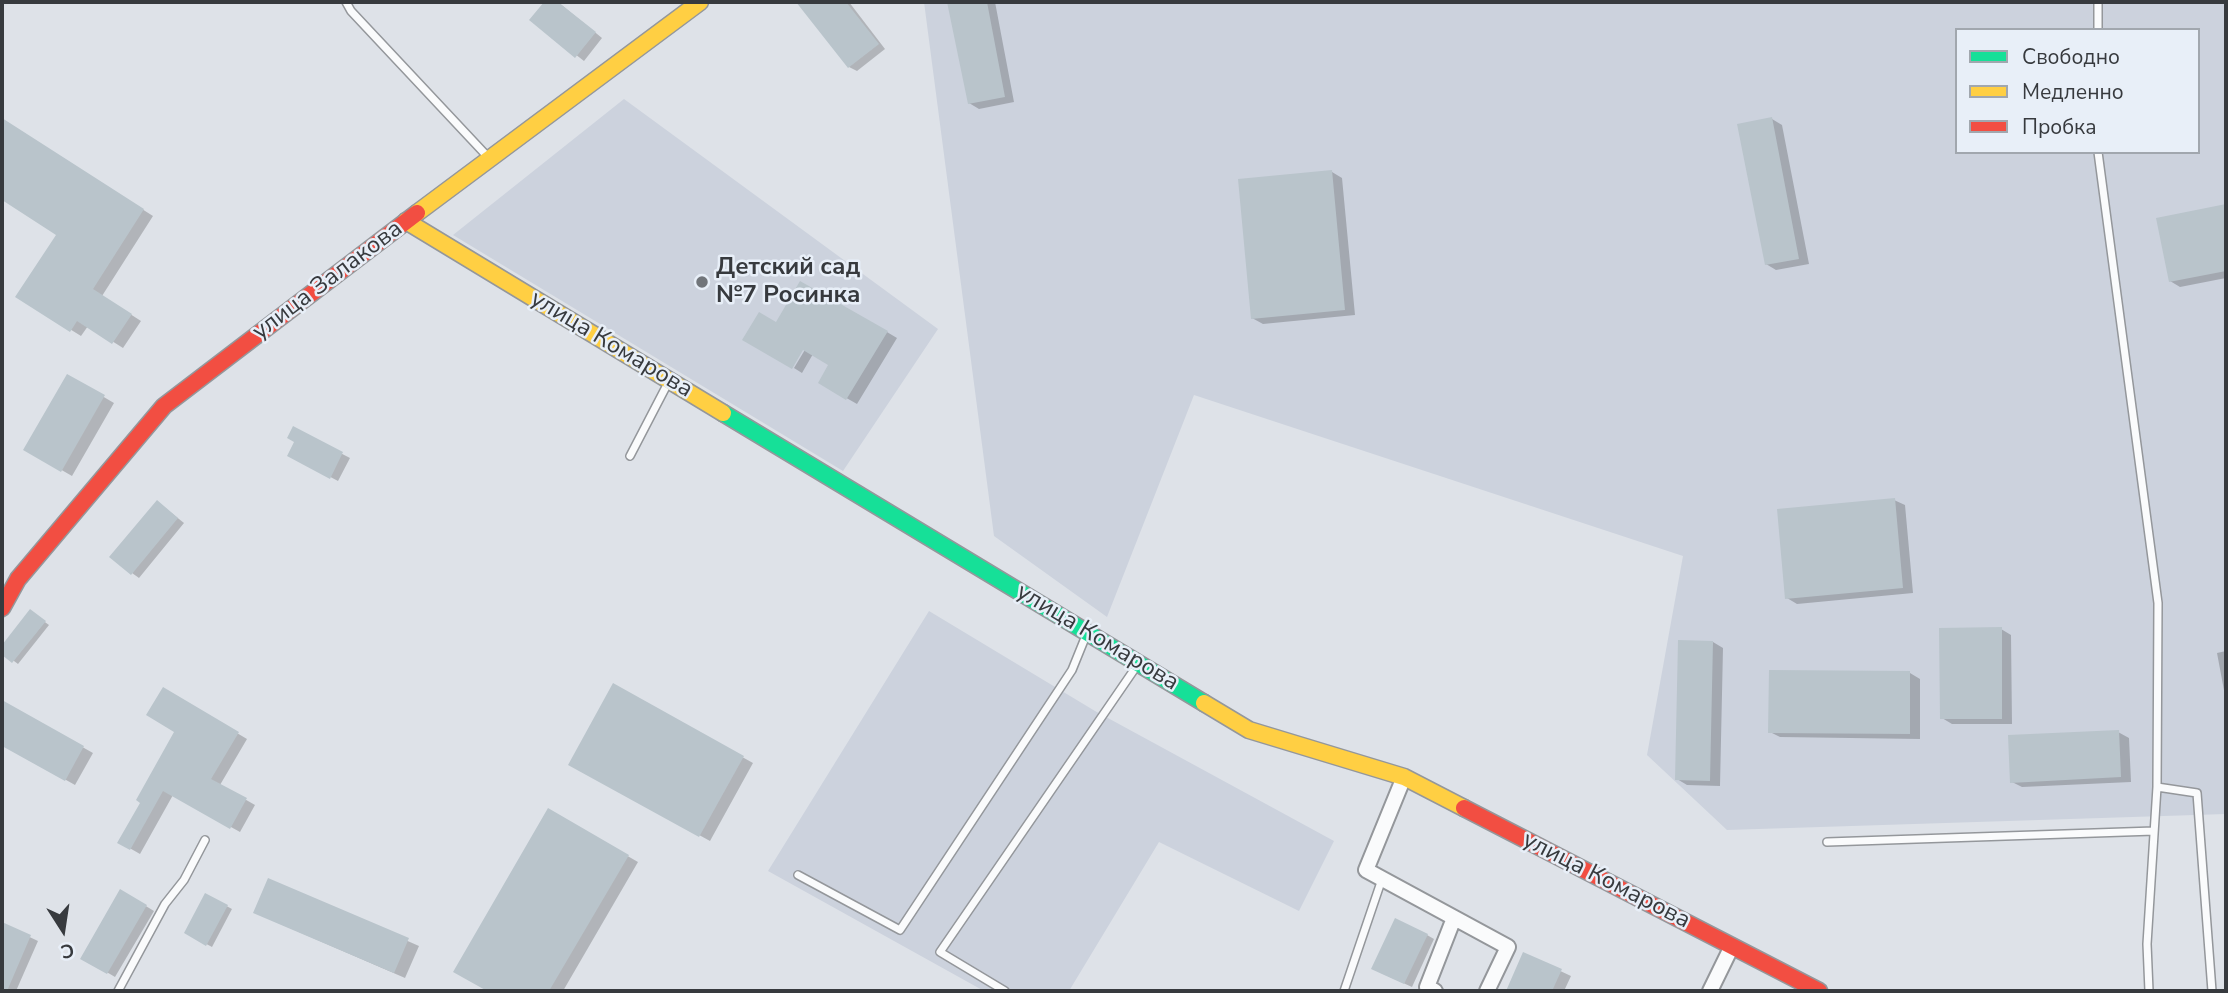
<!DOCTYPE html>
<meta charset="utf-8">
<style>
body{margin:0}
#map{position:relative;width:2228px;height:993px;overflow:hidden;background:#dee2e8;font-family:"Nunito Sans",sans-serif}
canvas{display:block}
.frame{position:absolute;inset:0;border:4px solid #373a3e;pointer-events:none}
.legend{position:absolute;left:1955px;top:28px;width:245px;height:126px;box-sizing:border-box;background:#e8eff8;border:2px solid #a1a7ae;margin:0;padding:9px 12px;list-style:none;font-size:21px;color:#373a3e}
.legend li{display:flex;align-items:center;gap:14px;height:35px}
.legend b{width:35px;border:2px solid #a1a7ae}
.north{position:absolute;left:28px;top:895px;width:70px;height:70px;-webkit-text-stroke:5px #e8eff8;paint-order:stroke;rotate:168deg;font-size:19px;font-weight:700;line-height:28px;text-align:center;color:#373a3e}
.north::after{content:'';display:block;margin:auto;width:24px;height:32px;background:#373a3e;clip-path:polygon(50% 0,100% 100%,50% 72%,0 100%)}
</style>
<div id="map">
<canvas width="2228" height="993"></canvas>
<div class="frame"></div>
<ul class="legend">
<li><b style="height:9px;background:#16e098"></b>Свободно</li>
<li><b style="height:9px;background:#ffcf43"></b>Медленно</li>
<li><b style="height:9px;background:#f24e42"></b>Пробка</li>
</ul>
<div class="north">С</div>
</div>
<script>
const g = document.querySelector('canvas').getContext('2d');
g.lineJoin = 'round';
function fill(path, color) {
  g.fillStyle = color;
  g.fill(path, 'evenodd');
}
function strokePath(path, color, width, dash) {
  g.strokeStyle = color;
  g.lineWidth = width;
  g.lineCap = dash ? 'butt' : 'round';
  g.setLineDash(dash || []);
  g.stroke(path);
}
function drawText(font, color, halo, rows, align = 'center') {
  g.font = font + ' "Nunito Sans",sans-serif';
  g.lineWidth = 5;
  g.setLineDash([]);
  g.textBaseline = 'middle';
  g.strokeStyle = halo;
  g.fillStyle = color;
  for (const [text, x, y, turn = 0] of rows) {
    g.save();
    g.translate(x, y);
    g.rotate((+turn || 0) * Math.PI / 180);
    g.textAlign = isNaN(turn) ? turn : align;
    if (halo) g.strokeText(text, 0, 0);
    g.fillText(text, 0, 0);
    g.restore();
  }
}
fill(new Path2D(`
 M924,2H2226V814L1727,830L1647,755L1683,556L1194,395L1107,617L994,536ZM1957,30H2198V152H1957Z
 M624,99L938,329L843,471L453,235Z
 M929,611L1095,711L1334,841L1299,911L1159,842L1069,991H984L768,871Z`), '#ccd2dd');
fill(new Path2D(`
 M546,2H558L602,38L584,61L531,20Z
 M799,2H849L885,49L857,71L849,67Z
 M949,2H995L1014,102L979,109L969,103Z
 M1772,119L1782,125L1809,264L1776,270L1766,264Z
 M3,121L153,216L102,296L141,321L123,348L88,326L81,336L18,297L58,234L2,198Z
 M1332,172L1342,178L1355,315L1263,324L1252,318Z
 M2226,206V278L2180,287L2170,281L2158,220Z
 M855,313L897,338L857,404L820,383L831,365L813,354L802,373L794,368L809,343L776,324Z
 M68,376L114,403L72,476L25,449Z
 M294,429L350,458L338,481L289,455L297,441Z
 M1894,500L1905,505L1913,593L1797,604L1787,598Z
 M164,507L184,523L139,578L132,573Z
 M31,612L49,625L18,664L2,652V648Z
 M2001,629L2011,635L2012,724H1952L1942,718Z
 M1713,642L1723,648L1720,786L1687,785L1677,779Z
 M2226,651V701L2217,653Z
 M1910,673L1920,679V739L1780,737L1770,732Z
 M614,686L753,763L710,841L570,764Z
 M163,689L247,739L220,785L255,805L240,832L173,795L140,854L119,842L142,802L176,731Z
 M2,702L93,753L75,785L2,744Z
 M2118,732L2129,738L2131,782L2022,787L2012,782Z
 M549,811L638,862L563,991H491L456,971Z
 M269,880L419,946L405,978L255,913Z
 M121,891L154,911L115,977L83,958Z
 M206,895L232,909L212,947L186,933Z
 M2,924L38,941L16,991H2Z
 M1427,935L1434,939L1412,987L1381,973Z
 M1524,954L1571,976L1564,991H1508Z`), '#0003');
fill(new Path2D(`
 M544,2H558L596,32L575,58L529,20Z
 M796,2H846L879,44L848,68Z
 M947,2H987L1005,97L968,104Z
 M1772,117L1799,259L1765,265L1737,124Z
 M2,118L144,209L93,289L132,314L112,344L77,321L70,332L15,297L56,235L2,200Z
 M1332,170L1345,310L1251,319L1238,179Z
 M2226,204V271L2169,282L2156,218Z
 M800,281L888,331L846,400L818,383L828,365L803,350L792,369L742,340L759,312L776,322Z
 M67,374L105,395L61,472L23,450Z
 M293,426L343,452L330,479L287,456L294,442L287,438Z
 M1895,498L1903,588L1785,599L1777,509Z
 M157,500L178,518L131,575L109,557Z
 M30,609L46,621L12,663L2,655V645Z
 M2002,627V719H1940L1939,628Z
 M1678,640L1713,641L1710,781L1675,780Z
 M1769,670L1910,671V734L1768,733Z
 M613,683L744,756L699,837L568,765Z
 M163,687L239,732L211,779L247,798L230,829L163,791L130,850L117,843L140,803L136,800L174,732L146,715Z
 M2,700L84,746L65,781L2,746Z
 M2119,730L2121,777L2010,783L2008,735Z
 M548,808L629,855L549,991H487L453,972Z
 M268,878L409,938L394,973L253,913Z
 M120,889L147,905L107,974L80,959Z
 M205,893L228,905L206,946L184,933Z
 M1395,918L1428,934L1404,984L1371,969Z
 M2,922L31,935L7,991H2Z
 M1523,952L1562,969L1552,991H1506Z`), '#b9c4cb');
const lane = new Path2D(`
 M346,2L351,11L487,156
 M2098,30V2
 M2098,152L2158,603L2157,787L2147,944L2149,991
 M630,456L669,381
 M2157,787L2197,793L2212,991
 M1827,842L2154,831
 M798,875L900,930L1072,670L1087,633
 M118,991L165,904L184,880L205,840
 M1005,991L940,952L1138,664
 M1344,991L1382,879`);
const street = new Path2D(`
 M1404,777L1366,870L1508,947L1487,991
 M1435,991L1427,987L1454,918
 M1710,991L1732,946`);
const fast = new Path2D(`
 M723,413L1204,703`);
const slow = new Path2D(`
 M417,213L700,2
 M406,221L723,413
 M1204,703L1249,730L1404,777L1464,808`);
const jam = new Path2D(`
 M2,608L18,579L164,406L417,213
 M1464,808L1819,991`);
strokePath(lane, '#94979b', 10);
strokePath(street, '#94979b', 18);
strokePath(fast, '#94979b', 19);
strokePath(slow, '#94979b', 19);
strokePath(jam, '#94979b', 19);
strokePath(lane, '#fafbfc', 7);
strokePath(street, '#fafbfc', 14);
strokePath(fast, '#16e098', 16);
strokePath(slow, '#ffcf43', 16);
strokePath(jam, '#f24e42', 16);
for (const [x, y, r, color] of [
 [702,282,7,"#71757a"]
]) {
  const dot = new Path2D();
  dot.arc(x, y, r, 0, 2 * Math.PI);
  g.fillStyle = color;
  g.fill(dot);
  strokePath(dot, '#e8eff8', 2.5);
}
drawText('bold 24px', '#373a3e', '#e8eff8', [
 ["Детский сад",716,268],
 ["№7 Росинка",716,296]
], 'left');
drawText('24px', '#373a3e', '#e8eff8', [
 ["улица Залакова",328,281,-37],
 ["улица Комарова",611,345,31],
 ["улица Комарова",1097,638,31],
 ["улица Комарова",1606,881,27]
]);
</script>
